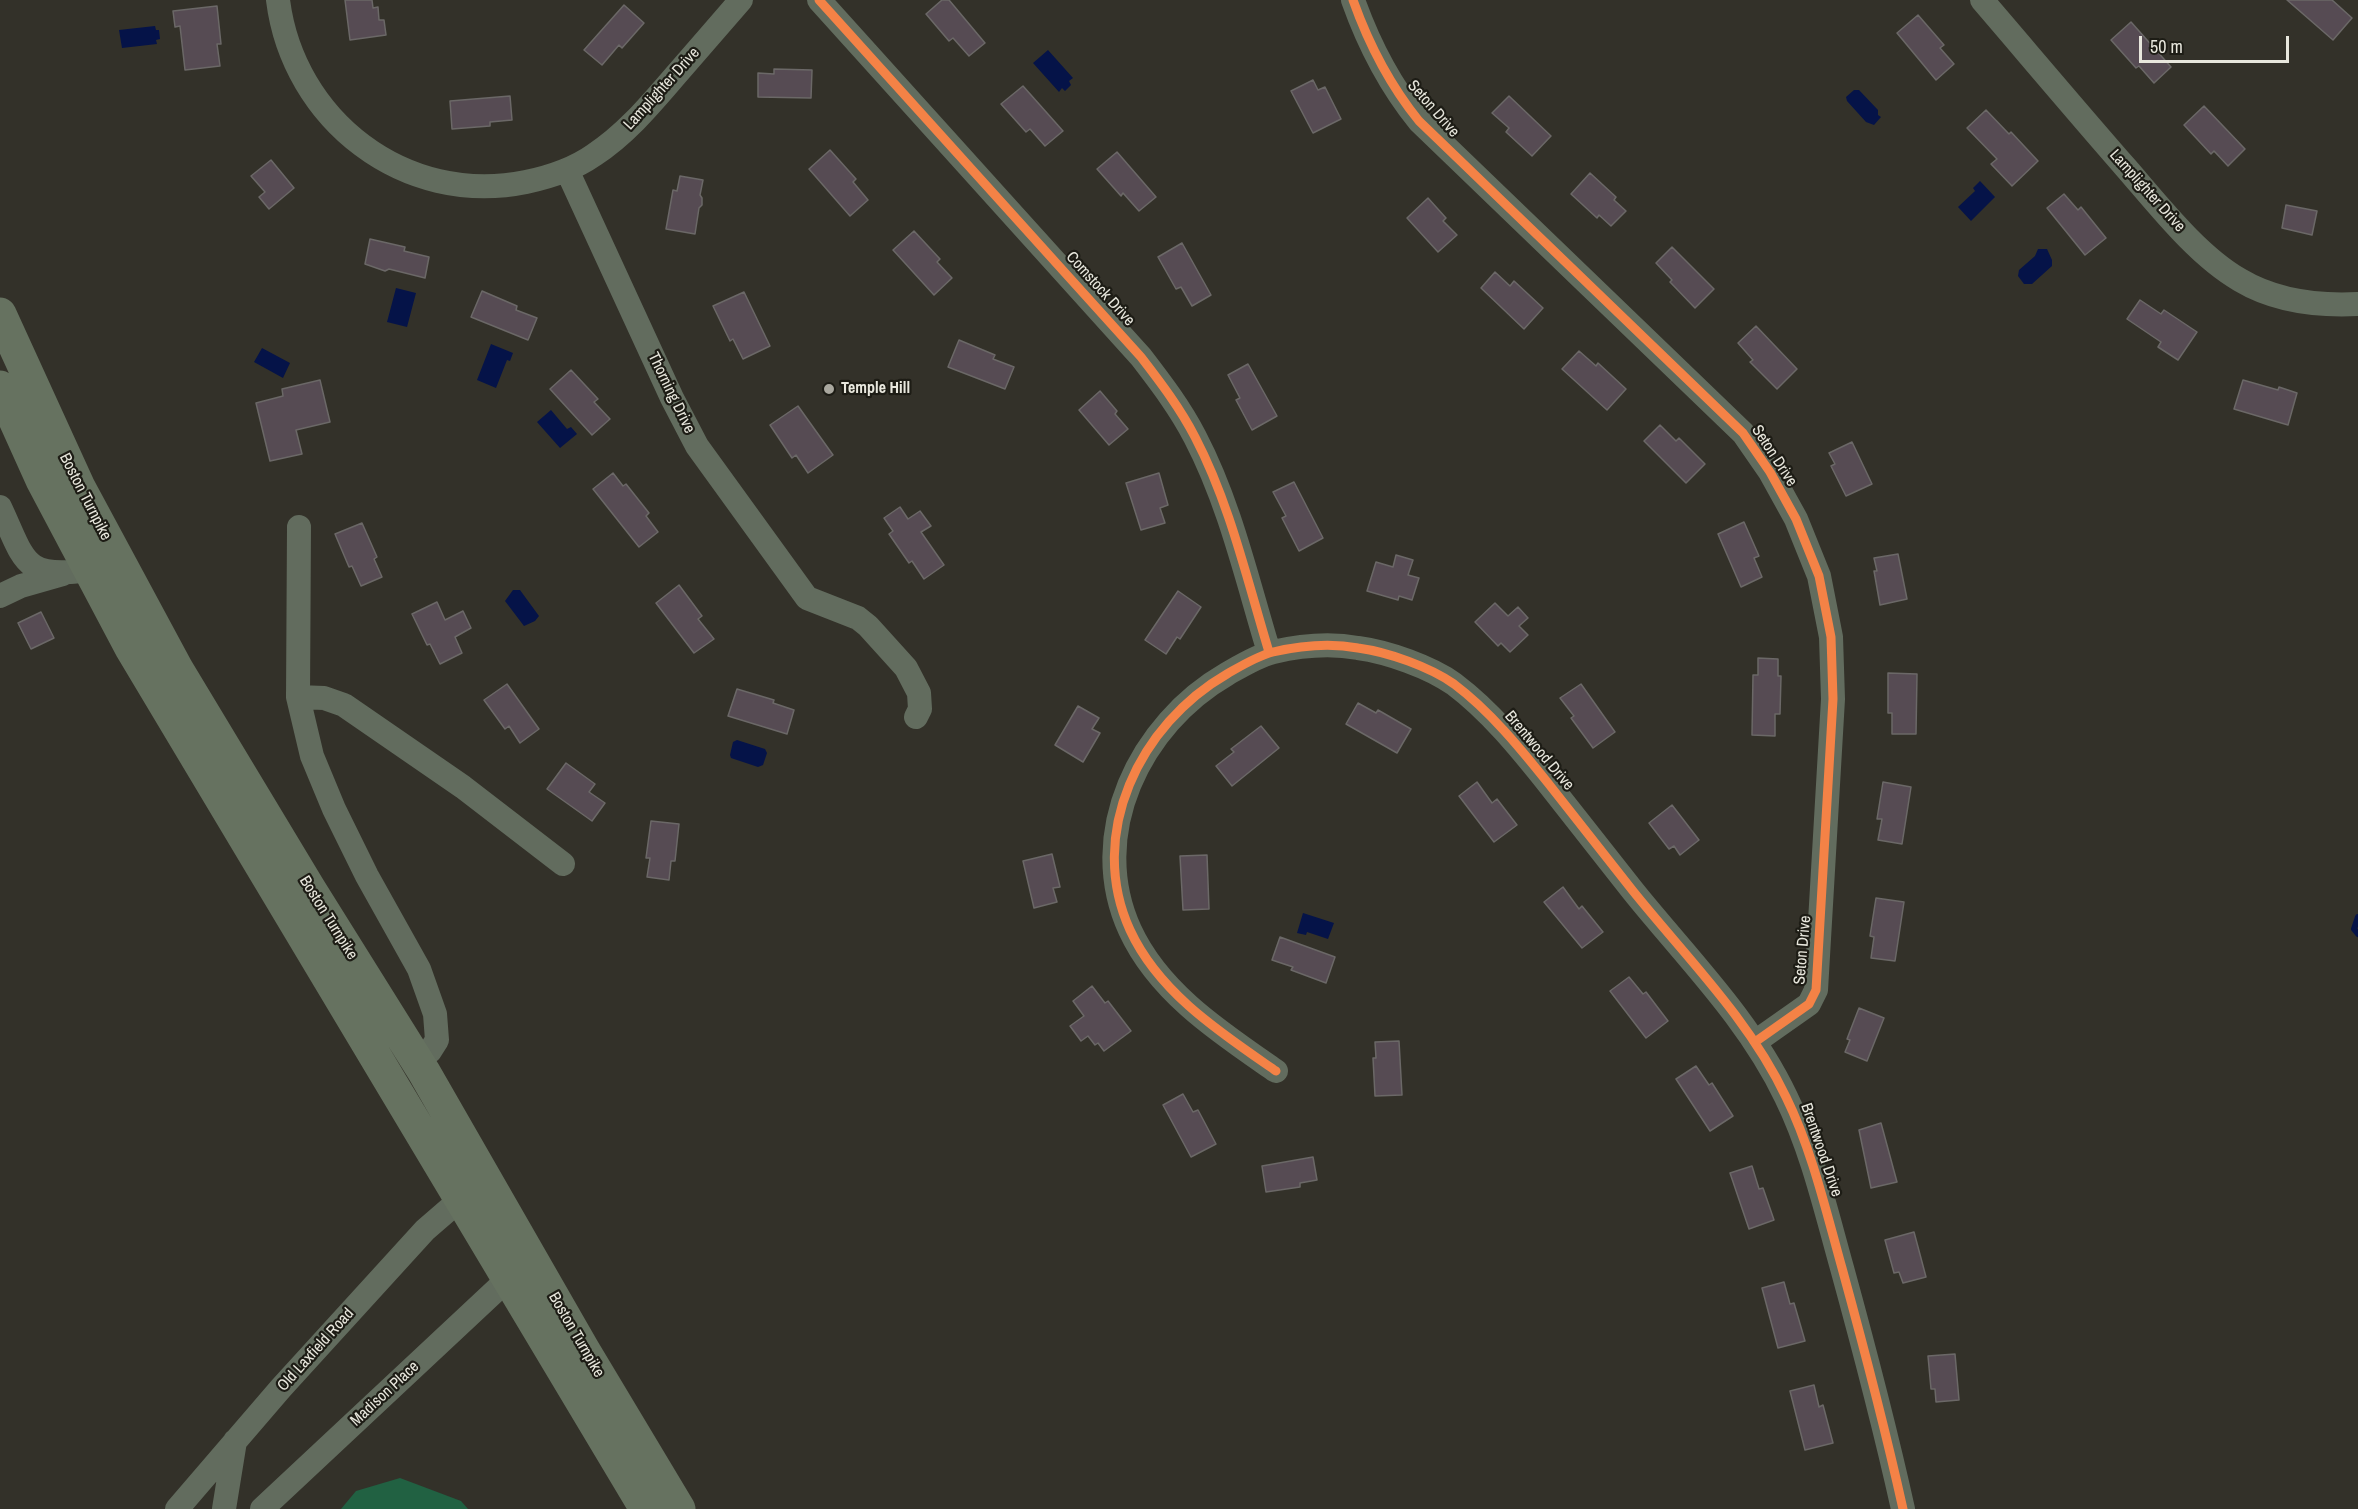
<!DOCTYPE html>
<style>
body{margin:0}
#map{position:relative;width:2358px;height:1509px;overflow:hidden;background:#333129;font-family:"Archivo Narrow",sans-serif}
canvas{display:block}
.scale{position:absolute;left:2139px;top:36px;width:150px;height:27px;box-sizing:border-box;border:3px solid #e8e7dd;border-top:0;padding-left:8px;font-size:18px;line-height:21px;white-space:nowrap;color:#e8e7dd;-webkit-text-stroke:4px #1d1c15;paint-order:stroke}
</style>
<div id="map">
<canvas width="2358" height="1509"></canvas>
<div class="scale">50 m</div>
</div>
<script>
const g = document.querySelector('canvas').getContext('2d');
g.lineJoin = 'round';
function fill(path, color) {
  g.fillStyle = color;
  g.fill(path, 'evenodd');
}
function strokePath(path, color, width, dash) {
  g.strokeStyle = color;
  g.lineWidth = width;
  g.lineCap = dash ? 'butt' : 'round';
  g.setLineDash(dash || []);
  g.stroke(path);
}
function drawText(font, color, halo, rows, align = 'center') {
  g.font = font + ' "Archivo Narrow",sans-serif';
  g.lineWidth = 4.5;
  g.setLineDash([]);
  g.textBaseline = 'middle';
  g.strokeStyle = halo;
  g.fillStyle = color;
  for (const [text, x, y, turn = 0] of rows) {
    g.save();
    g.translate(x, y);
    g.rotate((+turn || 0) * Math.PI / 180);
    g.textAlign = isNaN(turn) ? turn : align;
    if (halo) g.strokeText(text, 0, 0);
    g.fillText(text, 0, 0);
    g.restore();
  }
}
fill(new Path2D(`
 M400,1478L461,1501L468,1509H341L356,1491Z`), '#216142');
fill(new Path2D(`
 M155,26L156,30H159L160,39L156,40L157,44L122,48L119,30Z
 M1048,50L1073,78L1069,81L1071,85L1065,91L1062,88L1059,92L1033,63Z
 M1854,90H1859L1878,110V115L1881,117L1874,125L1866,122L1847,101L1846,97Z
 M1980,181L1995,197L1971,221L1958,207L1975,191L1973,188Z
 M2038,249H2047L2052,260V266L2032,284H2024L2018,276L2019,270L2035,256Z
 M396,288L416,293L407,327L387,322Z
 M491,344L513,353L510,361L507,360L496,388L477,380Z
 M262,348L290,363L283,378L254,362Z
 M551,410L567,429L571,427L577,434L560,448L537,422Z
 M513,590H520L539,616L535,621L524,626L505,601Z
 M737,740L765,749L767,753L763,765L758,767L731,758L730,755L733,742Z
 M1303,913L1334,923L1328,939L1307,932L1306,935L1297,933Z`), '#051348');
strokePath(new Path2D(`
 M2358,917L2354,929L2358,934`), '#051348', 6);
const building = new Path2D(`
 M345,0H372L373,8L378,7L379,20H384L386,35L350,40Z
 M942,0H949L985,43L969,56L953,38L949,41L926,14Z
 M2287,0H2332L2352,18L2333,40Z
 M624,5L644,23L622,48L619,45L602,65L584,50Z
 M217,6L221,44H217L220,66L185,70L180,26L175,27L173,11Z
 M1918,15L1944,45L1940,48L1954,64L1936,80L1897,33Z
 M2131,22L2171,67L2154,83L2139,66L2136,68L2111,40Z
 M774,69L812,70L811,98L758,97V73L774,74Z
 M1313,80L1318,90L1325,87L1341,119L1313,133L1291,91Z
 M1023,86L1063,131L1045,146L1030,129L1026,132L1001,104Z
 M510,96L512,120L490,122V126L452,129L450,101Z
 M1509,96L1551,136L1532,156L1506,132L1509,128L1492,113Z
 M2204,106L2245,149L2228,166L2214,151L2211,154L2184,125Z
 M1986,110L2009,134L2011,132L2038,161L2012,186L1991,164L1997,159L1967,128Z
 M830,150L856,179L853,182L868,200L850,216L809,169Z
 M1117,152L1156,197L1139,211L1123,193L1121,196L1097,169Z
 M271,160L294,188L269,209L259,197L265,192L251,176Z
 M1590,173L1616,197L1614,200L1626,211L1611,226L1599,215L1597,218L1571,194Z
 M680,176L703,180L700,195L702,198V205L699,208L695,234L666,229L673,190L677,191Z
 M2064,194L2078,210L2081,207L2106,238L2085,255L2047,208Z
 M1428,198L1446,218L1443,221L1457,235L1438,252L1407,218Z
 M2286,205L2317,211L2312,235L2282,228Z
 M914,231L940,259L937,262L952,278L934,295L893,250Z
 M370,239L405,247L404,251L429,257L425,278L389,269L385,271L365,264Z
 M1182,243L1211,295L1192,306L1181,287L1176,289L1158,257Z
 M1672,247L1714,289L1695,308L1670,282L1672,280L1656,263Z
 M1495,272L1510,286L1514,281L1543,308L1524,329L1481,288Z
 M482,291L517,306L516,310L537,318L528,340L471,317Z
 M744,292L770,346L743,359L733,339L730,341L713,306Z
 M2140,300L2161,314L2164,310L2197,332L2178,360L2158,347L2161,342L2127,319Z
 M1756,326L1797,369L1777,389L1750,362L1753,360L1738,343Z
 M959,340L995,355L993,359L1014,367L1005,389L948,367Z
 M1579,351L1596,366L1598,363L1626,389L1607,410L1562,369Z
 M1248,364L1277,416L1252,430L1236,400L1240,398L1228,375Z
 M571,370L598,399L594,402L610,419L592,435L550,389Z
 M320,380L330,422L296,430L302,454L270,461L256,403L283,396L282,389Z
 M2243,380L2278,390L2279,387L2297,393L2288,425L2234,409Z
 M1100,391L1117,411L1115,414L1128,429L1109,445L1079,410Z
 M798,406L833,455L808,473L796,455L792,458L770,425Z
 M1660,425L1676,441L1679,438L1705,464L1686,483L1644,441Z
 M1852,442L1872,484L1846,496L1831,466L1835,464L1829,453Z
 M613,473L623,486L626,484L649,513L646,516L658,532L639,547L593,489Z
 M1159,473L1168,505L1160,508L1165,523L1141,530L1126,483Z
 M1294,482L1323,538L1299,551L1282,518L1286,516L1273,492Z
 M900,507L908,519L920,511L931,526L921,532L944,565L924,579L912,561L909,563L889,534L893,531L884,518Z
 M1744,522L1759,556L1754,558L1762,577L1741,587L1718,534Z
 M362,523L377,557L374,559L382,577L361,586L352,566L349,567L335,534Z
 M1898,554L1907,599L1880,605L1874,571H1877L1874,558Z
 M1396,555L1413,560L1408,575L1419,578L1412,600L1399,596L1398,600L1367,591L1376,562L1393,567Z
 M679,585L702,616L698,619L714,639L694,653L656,603Z
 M1178,591L1201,607L1180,639L1177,637L1166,654L1145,640Z
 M437,602L445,620L463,611L471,628L455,637L462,653L440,664L430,644L427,645L412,614Z
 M1495,603L1508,616L1518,607L1528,618L1519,626L1528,635L1510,652L1501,643L1498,646L1475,622Z
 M41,612L54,638L31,649L18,623Z
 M1758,658L1778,659V676H1781L1780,714H1775V736L1752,735L1753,675H1758Z
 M1888,673L1917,674L1916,734H1892V713H1888Z
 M507,684L539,729L520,743L509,726L505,729L484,700Z
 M1581,684L1615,732L1593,748L1571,718L1574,716L1560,698Z
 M737,689L774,700L773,703L794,710L787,734L728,716Z
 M1358,703L1376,713L1378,710L1411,729L1397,753L1346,724Z
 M1078,706L1099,718L1092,729L1100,733L1083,762L1055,745Z
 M1261,726L1279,748L1232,786L1216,766L1234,752L1231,749Z
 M566,763L595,784L589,792L605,803L592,821L547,789Z
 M1477,782L1492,803L1497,799L1517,825L1494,842L1459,796Z
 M1883,782L1911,787L1902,844L1878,840L1882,819H1877Z
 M1672,805L1699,840L1680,855L1674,846L1669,849L1649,823Z
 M651,821L679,824L675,861H671L669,880L647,877L650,858H646Z
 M1052,854L1060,887L1053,888L1057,902L1034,908L1023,861Z
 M1207,855L1209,909L1183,910L1180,856Z
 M1563,887L1579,909L1582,906L1603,932L1582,948L1544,902Z
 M1876,898L1904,902L1895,961L1871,958L1874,937L1870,936Z
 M1280,937L1335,957L1326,983L1291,970L1293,967L1272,960Z
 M1629,977L1643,994L1646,992L1668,1021L1646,1038L1610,991Z
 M1092,986L1105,1003L1108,1001L1131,1031L1104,1051L1098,1043L1095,1045L1088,1036L1081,1041L1070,1026L1084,1016L1073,1001Z
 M1859,1008L1884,1018L1867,1061L1845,1052L1850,1040L1847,1039Z
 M1399,1041L1402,1095L1375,1096L1373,1058H1376L1375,1042Z
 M1696,1066L1709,1085L1712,1083L1733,1116L1710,1131L1676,1079Z
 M1183,1094L1193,1112L1198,1110L1216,1144L1191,1157L1163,1105Z
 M1881,1123L1897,1182L1871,1188L1859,1130Z
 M1313,1157L1317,1180L1300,1183V1187L1266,1192L1262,1166Z
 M1752,1166L1759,1189L1763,1188L1774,1220L1749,1229L1730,1173Z
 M1914,1232L1926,1277L1903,1283L1899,1272L1894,1273L1885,1240Z
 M1784,1282L1790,1304L1794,1303L1805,1341L1778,1348L1762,1288Z
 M1955,1354L1959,1400L1936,1402L1935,1389H1931L1928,1356Z
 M1814,1385L1819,1407L1823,1405L1833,1443L1805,1450L1790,1391Z`);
fill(building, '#564b53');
strokePath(building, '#6b6867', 1.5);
strokePath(new Path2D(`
 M278,0C293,120 405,207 526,182C550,177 574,169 594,155C626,134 650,105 675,76C697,51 719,25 741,0
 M819,0L1141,357C1161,383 1180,408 1195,437C1230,504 1247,580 1269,652
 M1353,0C1369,45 1389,84 1419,121L1743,433L1770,472L1796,519L1819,576L1831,637L1833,699L1816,990L1809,1004L1755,1042
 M1982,0C2030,56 2078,113 2127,169C2159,206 2198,256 2240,280C2275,301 2318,306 2358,304
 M567,170L672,398L697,446L807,598L858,618L868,626L906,668L919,693L920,709L916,717
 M0,507C25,560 22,580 89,570
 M299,527L298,697L312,756L334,809L367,876L419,969L435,1014L437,1040L430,1051L417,1062
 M0,596L21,586L63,574
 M298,697L324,698L344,705L463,787L563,864
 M1276,1071C1221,1033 1159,993 1130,930C1086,834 1140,724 1227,674C1241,666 1257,656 1273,652C1299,646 1331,643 1358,648C1388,652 1430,667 1454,684C1490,711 1520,748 1548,783C1576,819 1605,855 1633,891C1686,957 1749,1019 1786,1097C1812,1150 1826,1211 1842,1268C1864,1348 1885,1428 1903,1509
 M177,1509L281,1388L425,1230L462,1198
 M224,1509L235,1441
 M262,1509L509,1278`), '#626c5e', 24);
strokePath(new Path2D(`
 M0,314L79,487L177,669L309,888L424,1072L583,1349L679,1509
 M0,387L42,480L131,648L646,1509`), '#667260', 33);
strokePath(new Path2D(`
 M819,0L1141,357C1161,383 1180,408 1195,437C1230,504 1247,580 1269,652
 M1353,0C1369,45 1389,84 1419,121L1743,433L1770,472L1796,519L1819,576L1831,637L1833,699L1816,990L1809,1004L1755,1042
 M1276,1071C1221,1033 1159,993 1130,930C1086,834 1140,724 1227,674C1241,666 1257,656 1273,652C1299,646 1331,643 1358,648C1388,652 1430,667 1454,684C1490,711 1520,748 1548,783C1576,819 1605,855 1633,891C1686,957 1749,1019 1786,1097C1812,1150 1826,1211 1842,1268C1864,1348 1885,1428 1903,1509`), '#f48246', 9);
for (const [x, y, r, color] of [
 [829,389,6,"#a9a79e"]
]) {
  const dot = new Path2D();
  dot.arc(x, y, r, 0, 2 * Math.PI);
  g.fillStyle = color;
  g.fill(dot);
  strokePath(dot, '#1d1c15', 2);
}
drawText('16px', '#e8e7dd', '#1d1c15', [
 ["Lamplighter Drive",662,89,-48],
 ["Seton Drive",1433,109,49],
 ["Lamplighter Drive",2147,191,48],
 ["Comstock Drive",1100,289,48],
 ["Thorning Drive",671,393,64],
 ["Seton Drive",1774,456,57],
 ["Boston Turnpike",85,497,63],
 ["Brentwood Drive",1539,751,50],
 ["Boston Turnpike",328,918,58],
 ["Seton Drive",1803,950,-85],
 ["Brentwood Drive",1821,1150,71],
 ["Boston Turnpike",576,1335,60],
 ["Old Laxfield Road",316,1350,-48],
 ["Madison Place",385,1394,-43]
]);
drawText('bold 16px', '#e8e7dd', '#1d1c15', [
 ["Temple Hill",841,389]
], 'left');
</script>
